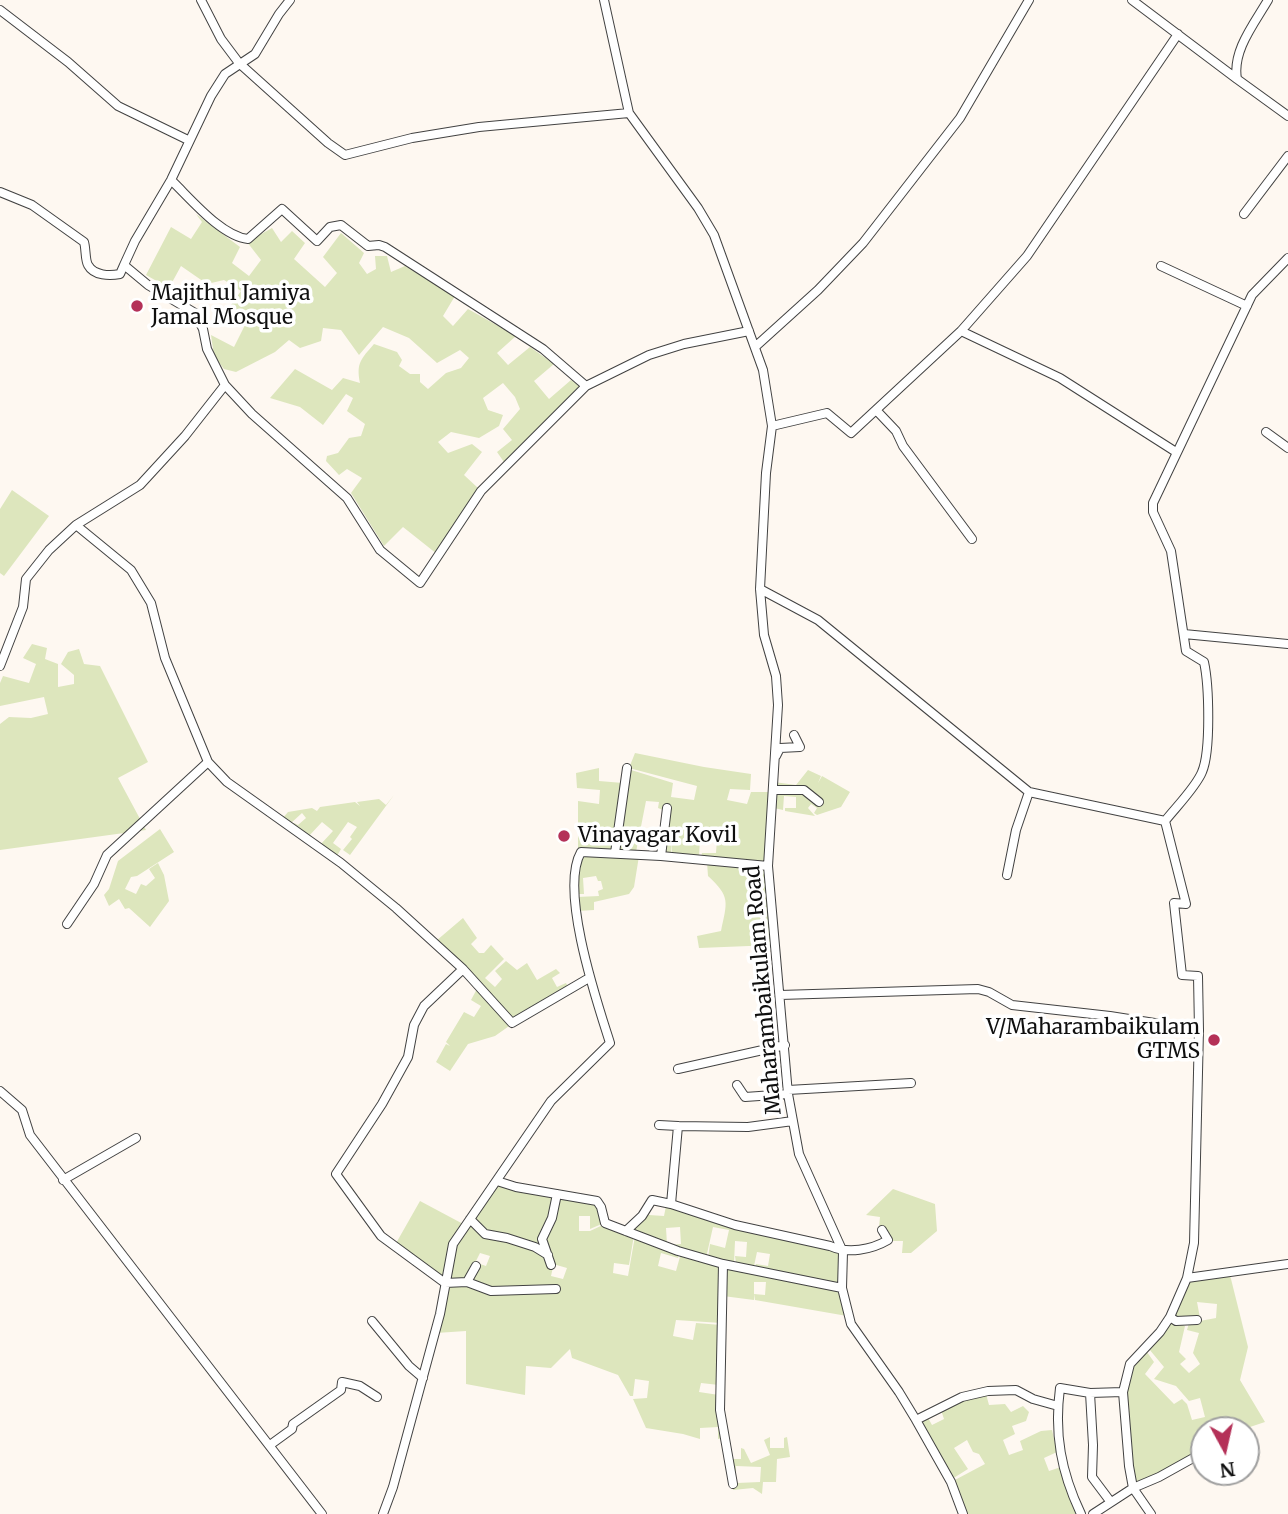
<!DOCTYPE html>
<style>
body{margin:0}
#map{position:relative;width:1288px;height:1514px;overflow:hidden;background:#fef8f1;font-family:Merriweather,serif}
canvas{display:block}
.north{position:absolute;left:1190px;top:1416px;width:70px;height:70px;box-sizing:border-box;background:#fff;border:2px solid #9f9f9f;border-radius:50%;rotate:172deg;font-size:19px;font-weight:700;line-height:28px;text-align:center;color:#0f0f0f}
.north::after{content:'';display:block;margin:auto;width:24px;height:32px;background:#b43158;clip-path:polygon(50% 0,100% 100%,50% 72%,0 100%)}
</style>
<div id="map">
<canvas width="1288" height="1514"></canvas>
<div class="north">N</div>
</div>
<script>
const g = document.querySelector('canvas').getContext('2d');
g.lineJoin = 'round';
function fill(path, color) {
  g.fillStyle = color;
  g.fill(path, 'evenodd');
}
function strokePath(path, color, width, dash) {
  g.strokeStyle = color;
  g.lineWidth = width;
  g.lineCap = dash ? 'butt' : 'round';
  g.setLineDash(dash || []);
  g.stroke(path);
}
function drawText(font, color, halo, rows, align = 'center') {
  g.font = font + ' Merriweather,serif';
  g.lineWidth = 7;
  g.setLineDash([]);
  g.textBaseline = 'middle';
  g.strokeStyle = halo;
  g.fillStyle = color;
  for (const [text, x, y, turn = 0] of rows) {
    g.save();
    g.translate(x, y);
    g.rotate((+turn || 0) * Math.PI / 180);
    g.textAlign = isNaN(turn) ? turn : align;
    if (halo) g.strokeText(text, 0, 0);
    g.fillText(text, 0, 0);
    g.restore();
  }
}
fill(new Path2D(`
 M196,214L240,247L232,263L249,276L261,260L247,242L272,228L281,242L292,231L305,243L294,259L325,287L337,273L323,257L341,233L364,253L359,263L367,274L376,269L375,256H387L391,272L405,266L455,296L443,316L453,326L468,309L516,336L497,353L508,365L530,347L554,364L534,381L549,399L571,380L580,386L504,462L497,452L512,440L503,429L520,409L515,397L503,383L483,398L488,410L503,415L499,426L479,438L451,432L438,442L448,453L472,444L482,452L464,475L478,488L449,532L437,554L403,527L384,546L351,493L362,478L347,469L339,475L326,461L327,456L338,453L349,438L361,436L365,424L347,411L353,398L346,394L323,425L300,407L270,398L295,369L332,390L343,378L360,383C356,363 361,359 374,344L397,352L402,360L399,366L410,374H420V382L428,389L446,373L461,368L469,358L460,350L437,363L409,338L383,327L359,355L341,330L323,328L321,341L300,348L289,340L275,352L236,372L224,369L214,356L211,335L234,347L248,319L228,309L241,291L224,280L207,284L181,266L169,288L146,275L171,227L191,239L202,222Z
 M12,490L49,516L4,576L0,573V509Z
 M32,644L47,648L45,659L58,664V687L74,684V675L61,664L68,652L79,649L84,664L100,666L148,762L118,778L146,830L0,850V724L9,717L31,718L48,714L44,697L0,706V683L3,676L29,683L36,664L23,658Z
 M635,753L704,767L751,774L750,790L730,789L727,800L747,804L751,792H772L767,864L701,857L702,853H716L717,839L700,838L699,857L672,856V839L671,855H663V810L658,808L659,802L646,801L636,852L617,851L628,769L673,783L671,797L694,800L697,786L629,768Z
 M599,768V781L623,783L614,852L578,850V801L599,804L600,790L577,788L576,773Z
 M808,770L821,776L818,783L822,776L850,792L841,807L817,815L814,813L817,808L811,804L808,808L815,816L785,811V808H796V797L784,796L783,810L774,808L775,791L804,789H774V782L796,785Z
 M394,795L350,855L343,850L352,839L350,837L357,827L348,822L333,843L341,849L337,856L320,845L333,831L322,822L308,837L292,825L294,823L298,825L306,818L302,813L290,824L282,819L288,812L312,808L317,811L320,807L355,802L360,806L357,802L379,799L386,805Z
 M160,829L174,852L137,876L131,877L125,889L136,894L141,884L146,886L155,878L149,869L158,863L164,875L169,901L150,927L129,908L125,909L119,899L109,906L104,895L109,889L118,861Z
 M581,853L639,856L634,887L629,894L594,902V910L578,911L577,897L599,896L598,891L603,889L601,881H598L596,876L583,878L584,894H577Z
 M707,862L767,867L774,945L699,948L697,936L721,931C727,902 731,897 708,876Z
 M463,918L477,938L471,944L479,953H484L491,945L504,959L485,978L495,987L502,979L495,971L506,961L517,970L527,963L537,980L556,969L560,973L552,978L557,987L566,983L568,987L514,1020L436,941Z
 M478,987L512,1024L495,1036L468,1044L450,1071L436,1062L446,1044L450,1046L446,1042L464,1012L474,1017L481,1006L471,1000Z
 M498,1183L516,1188L555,1195L551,1217L541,1239L550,1266L553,1267L551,1276L563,1279L567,1268L553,1264L543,1239L553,1219L558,1195C583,1200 597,1194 604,1223L590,1229V1216H579V1231H590L605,1224L634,1235L629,1265L614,1263L613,1273L628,1276L635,1236L679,1253L678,1258L661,1253L658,1266L676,1271L681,1253L722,1265L721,1323L676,1320L673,1336L693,1340L696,1323L721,1325L719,1385L701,1383L699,1392L719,1395L723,1438L718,1439V1427L700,1428V1439L683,1434L646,1428L633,1399L647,1398L649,1381L635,1379L633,1396H630L618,1375L572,1358L570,1349L551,1368L526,1366L525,1395L466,1384V1331L436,1333L445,1284L467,1283L491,1292L556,1290V1288L491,1289L469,1282L477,1263L486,1266L490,1256L480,1253L466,1281H446L454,1245L470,1221L485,1236L507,1239L542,1251C526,1236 496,1240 484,1231C480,1228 476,1223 472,1219Z
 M893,1189L935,1204L937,1231L911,1253H902L903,1241H891L879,1227L880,1217L866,1215Z
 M420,1201L465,1225L452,1244L444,1280L395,1245Z
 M666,1206L842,1253L841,1286L755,1267L756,1264L768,1266L770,1254L757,1252L754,1266L736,1263L735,1256L746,1257L747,1242L735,1241L734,1263L708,1258L710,1244L725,1248L729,1230L713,1227L706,1258L668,1245L681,1244L680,1227L666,1228L667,1244L628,1232L650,1207L649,1215L664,1216Z
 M724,1265L841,1289L847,1316L755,1300L754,1294L765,1295L766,1282H754V1300L723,1296Z
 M1230,1275L1248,1347L1240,1380L1265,1422L1241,1430H1204V1448L1156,1476L1135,1484L1126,1393L1132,1366L1147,1352L1154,1362L1145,1374L1174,1404L1182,1399L1187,1404L1192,1420L1205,1417L1200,1398L1189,1401L1176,1386L1154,1379L1164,1367L1149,1349L1170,1320L1185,1326L1179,1352L1186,1359L1180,1364L1189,1373L1200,1364L1193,1353L1199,1333L1187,1330L1189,1323L1216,1318L1217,1304L1197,1302L1200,1318L1185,1320L1172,1316L1187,1281Z
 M986,1394L989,1405L1005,1404L1011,1412L1023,1406L1029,1412L1026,1421L1012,1426L1015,1434L1003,1440L1009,1455L1023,1450L1020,1441L1041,1431L1052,1430L1057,1452L1044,1458L1049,1471L1061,1467L1079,1514H964L953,1481L985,1464L979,1454L973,1452L967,1440L954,1448L968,1469L952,1479L918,1421L927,1416L932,1425L944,1419L941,1410L963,1399Z
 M770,1437V1448H784V1438L787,1437L790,1457L777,1459L776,1482H763L762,1494L753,1488L733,1490L732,1486L737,1483L760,1482L761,1467L736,1466V1480L730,1459H741V1448L744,1449L751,1463L770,1455L764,1440Z`), '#dde6bd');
const street = new Path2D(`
 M201,0L221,39L239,63L328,143L345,155L412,138L479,127L629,113
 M290,0L279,14L255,54L225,74L211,96L171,180L135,241L124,265L148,285L195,313L203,329L207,349L225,385L252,414L347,498L380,550L420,583L481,491L586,386L649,355L684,344L749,331
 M604,0L629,113L698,208L714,235L763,370L772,426L766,473L760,589L764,635L776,676L778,705L768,866L788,1094L799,1154L843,1252L842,1288L851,1324L899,1392L916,1420L951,1482L963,1514
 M1132,0L1237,79
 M1268,0C1254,24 1232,51 1237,79L1288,116
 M0,10L68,62L118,106L188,140
 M171,180C190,198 221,236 248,239L282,209L317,241L330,227L341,225L368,246L379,245L385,247L543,349L586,386
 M0,192L32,205L84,242C86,248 85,260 88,265C94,276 110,276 120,274L124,265
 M1244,214L1288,156
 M1161,266L1247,306
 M961,331L1060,378L1176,452
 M755,347L818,290L863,243L960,118L1029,0
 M877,411L896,431L903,446L972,539
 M772,426L827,413L851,433L961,331L1027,256L1178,34
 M1266,432L1288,448
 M76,525L131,570L151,603L165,658L208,762L227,782L341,863L396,908L463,969L512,1023L589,978
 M760,589L818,620L1029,792L1165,821C1176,807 1196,787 1202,772C1211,751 1209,685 1204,662L1186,651L1171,551L1153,512V503L1252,295L1288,258
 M1184,634L1288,644
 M0,666L23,607L26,579L49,550L76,525L140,485L185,436L225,385
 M776,756L780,748L800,747L794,735
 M774,790H804L819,802
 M615,853L627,768
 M661,856L667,808
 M1007,875L1016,830L1029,792
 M67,924L94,884L107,855L208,762
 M463,969L424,1006L414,1025L408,1057L382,1104L336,1174L381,1236L445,1283L467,1282L476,1266
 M780,995L978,989L989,992L1012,1005L1110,1016L1199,1030
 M678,1069L785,1045
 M737,1085L745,1097L788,1094
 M788,1090L911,1083
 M0,1091L22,1110L30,1135L322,1514
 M678,1126L748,1127L793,1121
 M63,1180L136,1138
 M497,1181L516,1187L597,1201L601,1207L605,1223L678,1251L723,1264L842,1288
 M671,1204L735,1225L830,1246C848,1254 871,1250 888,1240L882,1230
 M470,1219L485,1234L507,1238L535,1247L548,1255
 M626,1231L642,1216L652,1200L671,1204L678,1126L659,1125
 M723,1264L720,1410L733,1484
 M551,1265L542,1239L552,1218L557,1194
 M1187,1278L1288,1264
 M467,1282L491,1291L556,1289
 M1170,1317L1176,1321L1197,1320
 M372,1321L409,1366L423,1378
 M1090,1393L1093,1445L1092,1477L1110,1501
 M916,1420L962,1397L988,1391L1016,1390L1033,1399L1058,1406
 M270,1445L292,1429L293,1424L341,1390L342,1382L360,1386L377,1397
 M383,1514L393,1487L440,1314L453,1244L551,1101L610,1043C597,1002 559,890 581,852L661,856L768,866
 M1081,1514C1061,1472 1054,1434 1060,1388L1090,1393L1123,1392
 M1093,1514L1133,1488L1129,1466L1123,1392L1130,1364L1160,1332L1170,1317L1187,1278L1194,1243L1199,1030L1198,976L1182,975L1174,903L1186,904L1165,821
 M1151,1514L1133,1488L1159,1477L1204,1452`);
strokePath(street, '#424242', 10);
strokePath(street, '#fff', 8);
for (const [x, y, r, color] of [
 [137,306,7,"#b43158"],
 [564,836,7,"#b43158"],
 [1214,1040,7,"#b43158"]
]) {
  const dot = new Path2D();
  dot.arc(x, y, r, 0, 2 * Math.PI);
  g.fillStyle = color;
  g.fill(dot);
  strokePath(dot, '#fff', 2.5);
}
drawText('21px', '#0f0f0f', '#fff', [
 ["Majithul Jamiya",151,294],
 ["Jamal Mosque",151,318],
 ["Vinayagar Kovil",578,836],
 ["V/Maharambaikulam",1200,1028,"right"],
 ["GTMS",1200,1052,"right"]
], 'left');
drawText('21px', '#0f0f0f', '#fff', [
 ["Maharambaikulam Road",764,990,-95]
]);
</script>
